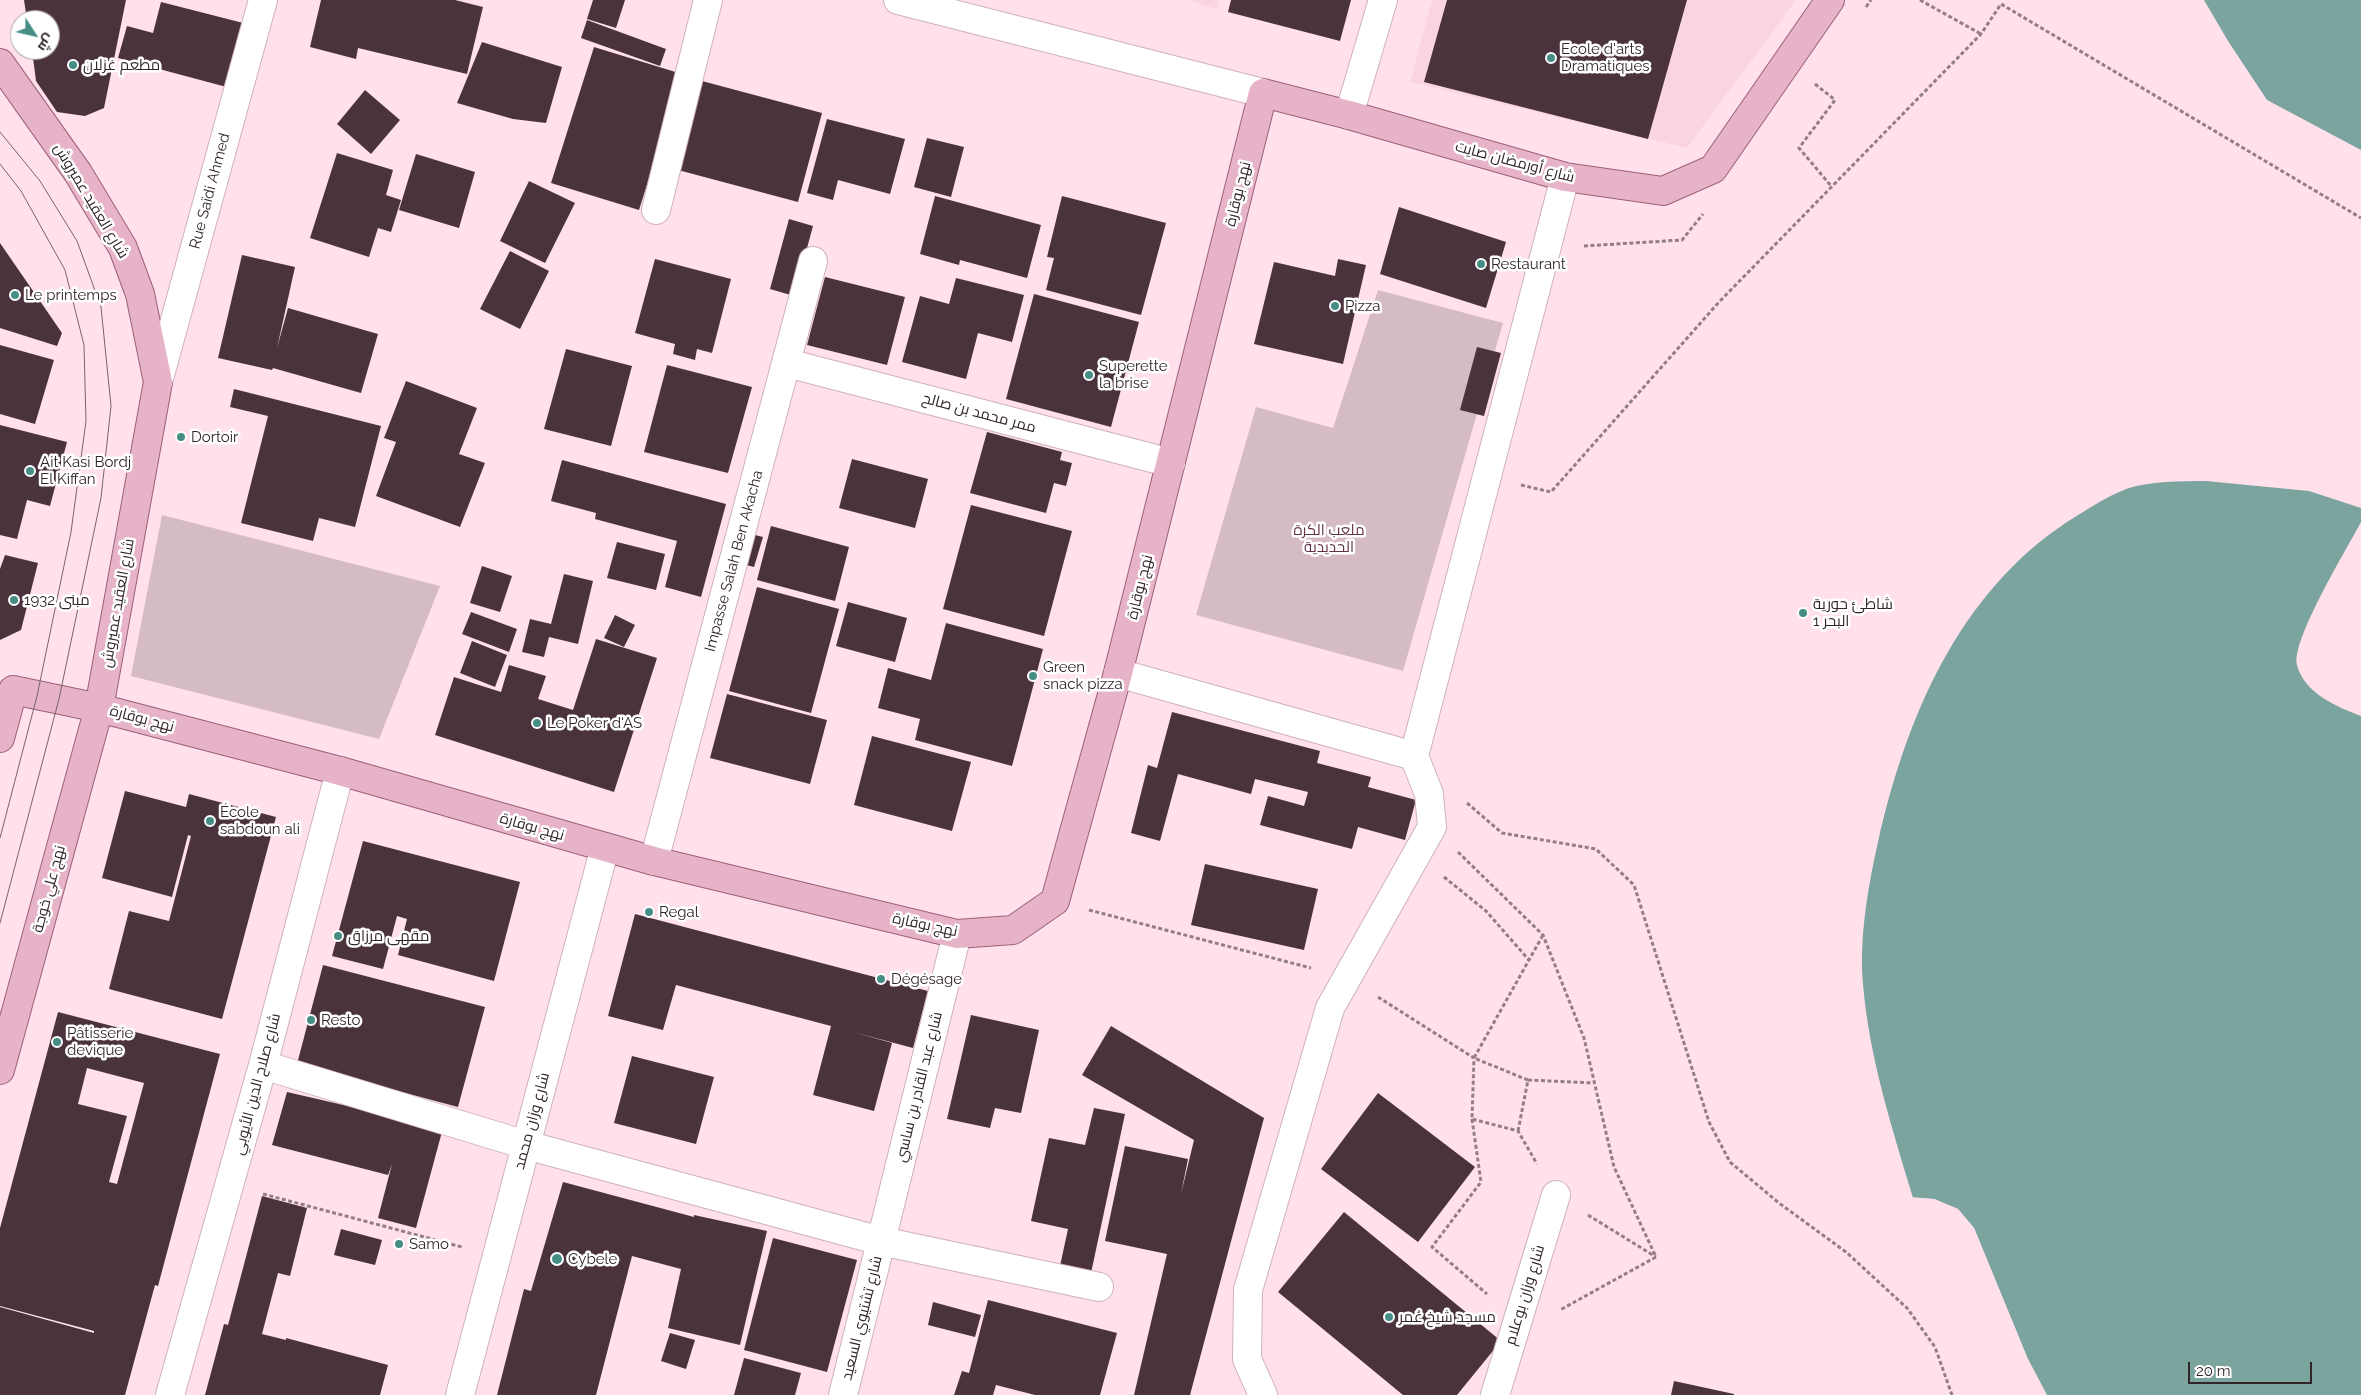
<!DOCTYPE html>
<meta charset="utf-8">
<style>
body{margin:0}
#map{position:relative;width:2361px;height:1395px;overflow:hidden;background:#ffe0eb;font-family:Raleway,Cairo,sans-serif}
canvas{display:block}
.north{position:absolute;left:10px;top:10px;width:50px;height:50px;box-sizing:border-box;background:#fff;border:1px solid #ada8aa;border-radius:50%;rotate:125deg;font-size:14px;font-weight:700;line-height:20px;text-align:center;color:#31252a}
.north::after{content:'';display:block;margin:auto;width:18px;height:22px;background:#468d86;clip-path:polygon(50% 0,100% 100%,50% 72%,0 100%)}
.scale{position:absolute;left:2188px;top:1362px;width:124px;height:22px;box-sizing:border-box;border:2px solid #31252a;border-top:0;padding-left:6px;font-size:15px;line-height:18px;white-space:nowrap;color:#31252a;-webkit-text-stroke:4px #fff;paint-order:stroke}
</style>
<div id="map">
<canvas width="2361" height="1395"></canvas>
<div class="north">ش</div>
<div class="scale">20 m</div>
</div>
<script>
const g = document.querySelector('canvas').getContext('2d');
g.lineJoin = 'round';
function fill(path, color) {
  g.fillStyle = color;
  g.fill(path, 'evenodd');
}
function strokePath(path, color, width, dash) {
  g.strokeStyle = color;
  g.lineWidth = width;
  g.lineCap = dash ? 'butt' : 'round';
  g.setLineDash(dash || []);
  g.stroke(path);
}
function drawText(font, color, halo, rows, align = 'center') {
  g.font = font + ' Raleway,Cairo,sans-serif';
  g.lineWidth = 5;
  g.setLineDash([]);
  g.textBaseline = 'middle';
  g.strokeStyle = halo;
  g.fillStyle = color;
  for (const [text, x, y, turn = 0] of rows) {
    g.save();
    g.translate(x, y);
    g.rotate((+turn || 0) * Math.PI / 180);
    g.textAlign = isNaN(turn) ? turn : align;
    if (halo) g.strokeText(text, 0, 0);
    g.fillText(text, 0, 0);
    g.restore();
  }
}
fill(new Path2D(`
 M1187,0H1219L1217,9Z
 M1432,0H1796L1687,148L1410,82Z`), '#fbd4e3');
fill(new Path2D(`
 M1378,290L1503,323L1403,671L1196,615L1256,407L1333,428Z
 M162,515L440,586L379,739L131,676Z`), '#d5bbc5');
fill(new Path2D(`
 M2204,0H2361V150L2267,100L2228,41Z
 M2206,481L2309,491L2361,508V522C2347,549 2291,640 2297,665C2304,693 2337,707 2361,716V1395H2047L2027,1357L1974,1228L1958,1209L1934,1199L1913,1198C1892,1128 1869,1057 1863,984C1859,938 1868,887 1878,842C1906,718 1958,594 2067,522C2086,510 2106,497 2126,489C2149,481 2182,481 2206,481Z`), '#7ba49f');
fill(new Path2D(`
 M1910,1197L1934,1199L1958,1209L1974,1228L2027,1357L2026,1361L1972,1230L1956,1211L1933,1202L1912,1201Z`), '#ffe0eb');
fill(new Path2D(`
 M24,0H126L104,108L85,116L57,112L36,81L32,50H50V20H27Z
 M321,0H455L483,7L467,74L358,48L356,59L310,47Z
 M593,0H625L616,28L587,19Z
 M1231,0H1351L1340,41L1228,12Z
 M1447,0H1687L1648,139L1424,82Z
 M161,2L251,25L234,89L118,58L127,26L153,33Z
 M587,20L666,49L660,66L581,38Z
 M482,42L562,67L546,123L513,119L457,103Z
 M594,47L682,74L639,210L551,183Z
 M702,81L822,113L798,202L678,170Z
 M365,90L400,120L371,154L337,124Z
 M827,119L905,139L890,194L838,180L833,200L807,193Z
 M927,138L964,147L951,197L914,187Z
 M337,153L393,170L386,195L401,200L391,232L378,228L369,257L310,238Z
 M416,154L475,172L459,228L399,210Z
 M529,181L575,203L545,263L500,241Z
 M935,196L1041,225L1027,278L960,260L959,265L920,254Z
 M1062,196L1166,223L1141,315L1046,290L1054,258L1047,257Z
 M1399,207L1506,242L1486,308L1380,274Z
 M789,219L813,226L794,296L770,289Z
 M0,243L62,333L57,346L0,328Z
 M510,251L549,271L520,329L480,309Z
 M242,255L295,267L277,348L288,308L378,334L361,393L273,368L272,370L218,358Z
 M655,259L731,279L712,353L697,349L695,360L673,354L675,344L635,333Z
 M1338,259L1366,265L1343,364L1254,344L1274,262L1335,276Z
 M825,277L905,297L887,365L807,345Z
 M956,278L1024,295L1012,342L978,333L966,379L902,362L920,296L949,304Z
 M1034,294L1139,322L1111,427L1006,399Z
 M0,345L54,360L35,424L0,414Z
 M1477,347L1501,353L1484,416L1460,410Z
 M566,349L632,366L611,446L544,429Z
 M667,365L752,387L728,473L644,452Z
 M406,381L477,408L459,454L485,463L460,527L376,496L396,442L384,438Z
 M234,389L381,426L355,527L319,518L313,541L241,523L268,416L230,407Z
 M0,425L67,442L50,506L27,500L17,539L0,535Z
 M987,432L1062,452L1060,460L1072,463L1066,486L1054,483L1046,513L970,493Z
 M852,459L928,479L915,528L839,508Z
 M562,460L726,504L701,597L665,587L677,541L595,519L596,513L551,501Z
 M971,505L1072,531L1044,636L943,609Z
 M771,526L849,547L835,601L757,580Z
 M747,533L763,537L754,567L738,563Z
 M617,542L665,554L656,590L607,578Z
 M5,555L38,563L21,630L0,640V569Z
 M482,566L512,576L500,612L470,603Z
 M564,574L593,581L578,644L549,637L544,657L522,652L530,619L551,624Z
 M757,587L839,609L811,713L729,691Z
 M848,602L907,618L895,662L836,646Z
 M471,612L517,629L509,652L462,634Z
 M615,615L635,625L624,647L604,638Z
 M946,623L1043,649L1012,766L915,740L920,719L878,708L888,668L931,680Z
 M596,639L657,658L614,792L435,735L454,677L501,692L509,665L546,676L538,699L573,710Z
 M472,641L507,655L495,687L460,673Z
 M727,694L827,720L810,784L710,758Z
 M1172,712L1320,751L1317,763L1371,777L1368,787L1416,800L1405,840L1358,827L1352,849L1260,825L1268,796L1304,806L1308,792L1255,779L1251,794L1178,774L1160,841L1131,833L1148,765L1157,768Z
 M872,736L971,762L952,831L854,805Z
 M125,791L186,807L189,794L276,817L222,1019L109,989L129,911L169,921L191,836L188,835L172,897L102,878Z
 M363,841L520,882L494,981L398,955L407,919L397,916L383,969L332,956Z
 M1205,864L1318,889L1304,950L1191,925Z
 M635,914L928,991L913,1048L853,1032L892,1043L874,1111L813,1095L831,1026L676,985L663,1030L608,1016Z
 M323,965L485,1007L458,1107L297,1064Z
 M58,1012L220,1054L158,1286L155,1285L125,1395H0V1307L94,1333V1331L0,1306V1228ZM87,1068L144,1083L117,1184L109,1182L127,1116L78,1104Z
 M971,1015L1039,1030L1021,1113L995,1108L990,1128L947,1119Z
 M1111,1026L1264,1118L1190,1395H1134L1167,1254L1105,1241L1125,1146L1188,1159L1181,1194L1194,1140L1082,1075Z
 M632,1056L714,1077L696,1144L614,1123Z
 M287,1092L443,1128L416,1228L378,1218L392,1164L388,1175L272,1145Z
 M1378,1093L1475,1167L1418,1242L1321,1169Z
 M1094,1108L1125,1114L1091,1273L1060,1266L1068,1229L1031,1221L1049,1138L1085,1145Z
 M563,1182L694,1217V1215L767,1231L740,1345L668,1328L681,1269L632,1256L596,1395H497L524,1289L531,1291Z
 M262,1196L307,1208L290,1276L278,1273L262,1334L286,1340V1338L388,1365L380,1395H205L224,1324L228,1325Z
 M1344,1212L1501,1341L1457,1395H1403L1278,1292Z
 M341,1229L382,1240L375,1265L334,1255Z
 M773,1238L857,1260L827,1372L744,1350Z
 M988,1300L1117,1333L1100,1395H1035L996,1385L993,1395H954L962,1371L969,1373Z
 M933,1302L981,1315L975,1337L928,1325Z
 M670,1333L695,1340L686,1369L661,1361Z
 M744,1358L801,1373L795,1395H734Z
 M1674,1381L1734,1394V1395H1671Z`), '#4b333d');
const minor = new Path2D(`
 M898,0L1263,93
 M1349,115L1383,0
 M656,210L708,0
 M787,363L1171,463
 M158,382L263,0
 M1118,673L1414,756L1565,177
 M654,861L813,261
 M263,1065L526,1145L881,1241L1099,1287
 M170,1395L263,1065L340,771
 M460,1395L605,847
 M843,1395L957,934
 M1263,1395L1247,1359L1248,1290L1330,1008L1432,827L1429,794L1414,756
 M1495,1395L1556,1195`);
const major = new Path2D(`
 M0,63L78,173L123,248L140,294L158,382L99,708L0,1070
 M0,738L13,690L99,708L340,771L654,861L957,934L1013,930L1055,901L1118,673L1263,93L1349,115L1565,177L1663,191L1713,169L1830,0`);
strokePath(minor, '#cfb1bd', 30);
strokePath(major, '#9c607a', 30);
strokePath(new Path2D(`
 M1920,0L1981,34
 M1866,7L1871,0
 M1815,84L1835,100L1799,148L1832,187
 M1584,246L1682,240L1703,214
 M1521,485L1551,492L1719,302L1981,34L2001,4L2361,218
 M1467,803L1502,833L1596,849L1634,885L1709,1122L1730,1162L1779,1203L1846,1252L1907,1308L1935,1347L1952,1395
 M1458,852L1543,935L1584,1038L1614,1167L1656,1257L1560,1310
 M1444,877L1486,911L1529,960
 M1089,910L1311,968
 M1378,997L1474,1058L1472,1119L1518,1131L1537,1164
 M1528,1080L1594,1083
 M1472,1119L1481,1182L1432,1247L1487,1294
 M1518,1131L1528,1080L1474,1058L1543,935
 M263,1194L462,1247
 M1588,1215L1656,1257`), '#937e86', 3, [4, 2.5]);
strokePath(minor, '#fff', 28);
strokePath(major, '#e6b3c9', 28);
strokePath(new Path2D(`
 M0,132L40,181L77,241L101,307L111,406L101,498L59,699L0,923
 M0,164L21,191L65,270L84,345L86,421L71,532L37,696L0,838`), '#77646b', 1);
for (const [x, y, r, color] of [
 [1551,58,5,"#468d86"],
 [73,65,5,"#468d86"],
 [1481,264,5,"#468d86"],
 [15,295,5,"#468d86"],
 [1335,306,5,"#468d86"],
 [1089,375,5,"#468d86"],
 [181,437,5,"#468d86"],
 [30,471,5,"#468d86"],
 [14,600,5,"#468d86"],
 [1803,613,5,"#468d86"],
 [1033,676,5,"#468d86"],
 [537,723,5,"#468d86"],
 [210,821,5,"#468d86"],
 [649,912,5,"#468d86"],
 [338,936,5,"#468d86"],
 [881,979,5,"#468d86"],
 [311,1020,5,"#468d86"],
 [57,1042,5,"#468d86"],
 [399,1244,5,"#468d86"],
 [557,1259,6,"#468d86"],
 [1389,1317,5,"#468d86"]
]) {
  const dot = new Path2D();
  dot.arc(x, y, r, 0, 2 * Math.PI);
  g.fillStyle = color;
  g.fill(dot);
  strokePath(dot, '#fff', 2);
}
drawText('15px', '#31252a', '#fff', [
 ["Ecole d'arts",1561,49],
 ["Dramatiques",1561,66],
 ["مطعم غزلان",83,65],
 ["Restaurant",1491,264],
 ["Le printemps",25,295],
 ["Pizza",1345,306],
 ["Superette",1099,366],
 ["la brise",1099,383],
 ["Dortoir",191,437],
 ["Ait Kasi Bordj",40,462],
 ["El Kiffan",40,479],
 ["مبنى 1932",24,600],
 ["شاطئ حورية",1813,604],
 ["البحر 1",1813,621],
 ["Green",1043,667],
 ["snack pizza",1043,684],
 ["Le Poker d'AS",547,723],
 ["École",220,812],
 ["sabdoun ali",220,829],
 ["Regal",659,912],
 ["مقهى مرزاق",348,936],
 ["Dégésage",891,979],
 ["Resto",321,1020],
 ["Pâtisserie",67,1033],
 ["devique",67,1050],
 ["Samo",409,1244],
 ["Cybele",568,1259],
 ["مسجد شيخ عُمر",1399,1317]
], 'left');
drawText('15px', '#31252a', '#fff', [
 ["شارع أورمضان صايت",1515,162,15],
 ["Rue Saïdi Ahmed",210,191,-75],
 ["نهج بوقارة",1238,194,-76],
 ["شارع العقيد عميروش",91,201,59],
 ["ممر محمد بن صالح",979,413,15],
 ["Impasse Salah Ben Akacha",734,561,-75],
 ["نهج بوقارة",1140,587,-76],
 ["شارع العقيد عميروش",118,603,-80],
 ["نهج بوقارة",142,719,15],
 ["نهج بوقارة",532,827,16],
 ["نهج علي خوجة",49,889,-75],
 ["نهج بوقارة",925,925,12],
 ["شارع صلاح الدين الأيوبي",257,1084,-75],
 ["شارع عبد القادر بن ساسي",919,1087,-76],
 ["شارع وزان محمد",532,1121,-75],
 ["شارع وزان بوعلام",1525,1295,-73],
 ["شارع تشتيوي السعيد",862,1318,-76]
]);
drawText('15px', '#633248', '#fff', [
 ["ملعب الكرة",1329,530],
 ["الحديدية",1329,547]
]);
</script>
